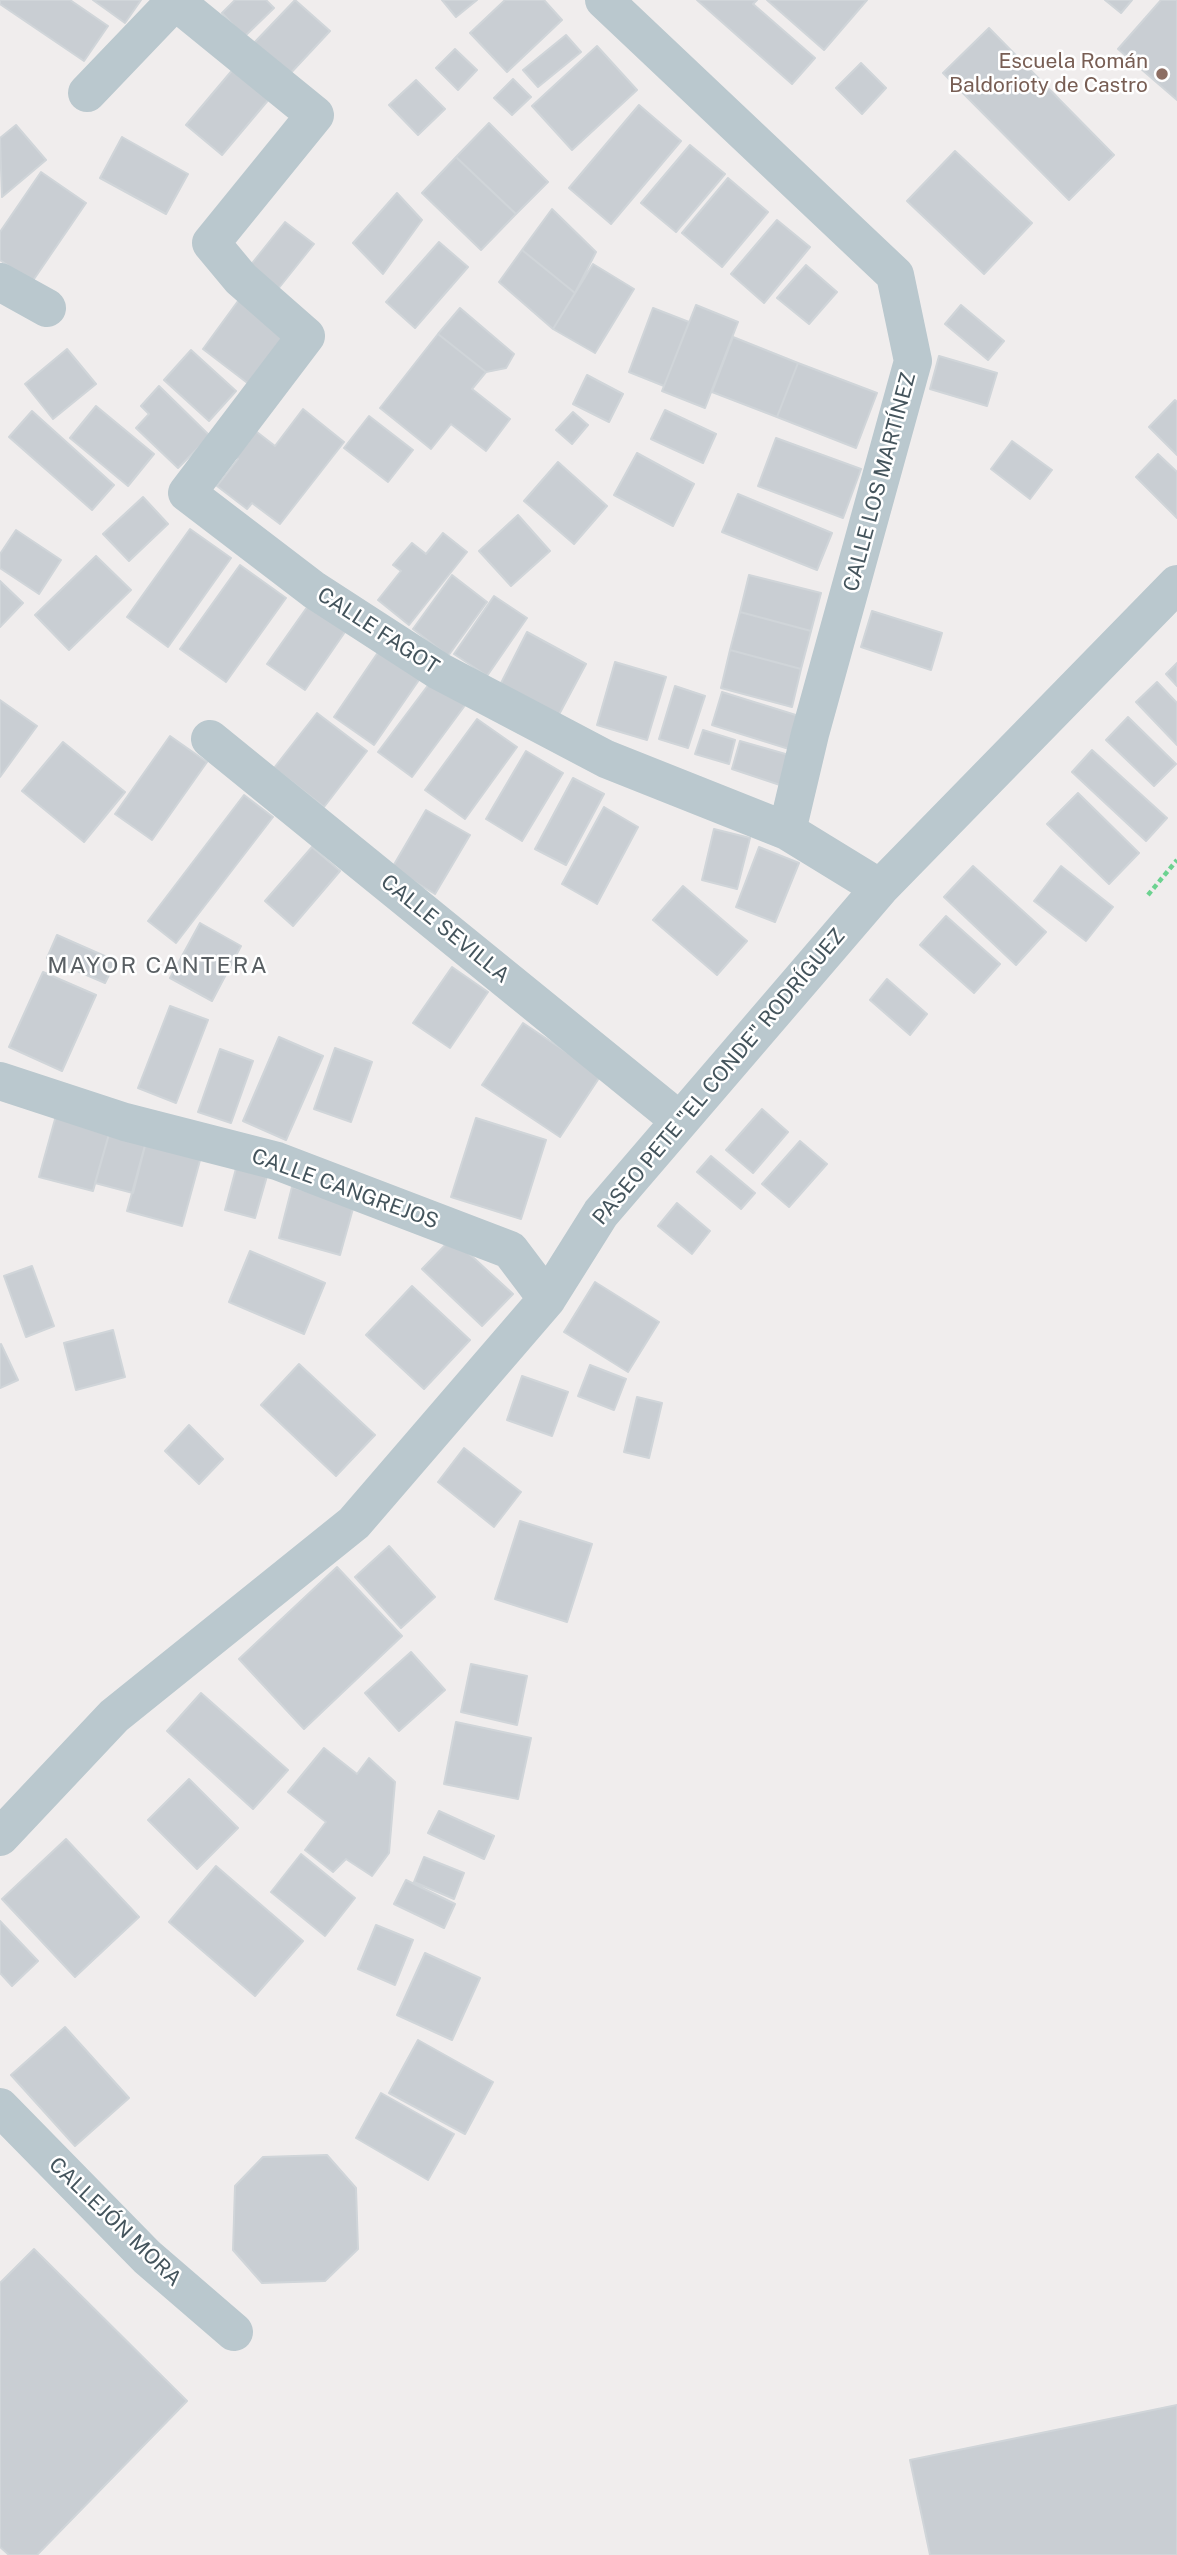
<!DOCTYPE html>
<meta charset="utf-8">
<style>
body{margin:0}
canvas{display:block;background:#f0eded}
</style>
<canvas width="1177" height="2555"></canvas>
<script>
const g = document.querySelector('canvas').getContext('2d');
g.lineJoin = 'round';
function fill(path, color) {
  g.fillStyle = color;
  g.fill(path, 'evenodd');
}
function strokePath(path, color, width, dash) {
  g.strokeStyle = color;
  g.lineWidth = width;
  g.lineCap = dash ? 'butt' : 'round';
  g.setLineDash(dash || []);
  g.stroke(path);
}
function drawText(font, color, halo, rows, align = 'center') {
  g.font = font + ' "Public Sans",sans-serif';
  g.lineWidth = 5;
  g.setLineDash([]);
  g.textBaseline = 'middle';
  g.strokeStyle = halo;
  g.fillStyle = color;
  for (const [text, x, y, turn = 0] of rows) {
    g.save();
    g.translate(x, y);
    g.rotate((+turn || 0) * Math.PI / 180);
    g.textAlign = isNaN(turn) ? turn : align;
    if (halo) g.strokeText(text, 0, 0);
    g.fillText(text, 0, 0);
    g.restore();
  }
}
const building = new Path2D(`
 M0,0H70L108,26L84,61L0,4Z
 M93,0H141L125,23Z
 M235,0H266L274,8L244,37L222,13Z
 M295,0L330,31L287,77L253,44Z
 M442,0H477L456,17Z
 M505,0H544L562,20L507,72L470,33Z
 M697,0H757L753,4L815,58L792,84Z
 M767,0H867L824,50Z
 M1105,0H1132L1121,13Z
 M1161,0H1177V100L1118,49Z
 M989,28L1114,155L1069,200L943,73Z
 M566,35L581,52L538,87L523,70Z
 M597,46L637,90L572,150L532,106Z
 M455,49L477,70L458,90L436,68Z
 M240,61L275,92L222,155L186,125Z
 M861,63L886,88L862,114L836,88Z
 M513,79L531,97L512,115L494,98Z
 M416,80L445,109L418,135L389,105Z
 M639,105L681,141L611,224L569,188Z
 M489,123L548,182L516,214L456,157Z
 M16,125L46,160L2,197L0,138Z
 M122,137L188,174L166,214L100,178Z
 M690,145L725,174L676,232L641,203Z
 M955,151L1032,223L984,274L907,201Z
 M456,157L516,214L481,250L422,193Z
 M41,172L86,203L32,282L0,260V232Z
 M728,178L768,212L722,267L682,233Z
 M397,193L422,220L383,274L353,243Z
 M552,209L596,252L575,293L522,250Z
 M777,220L810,247L764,303L731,274Z
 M285,222L314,244L274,294L245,272Z
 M439,242L468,267L415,328L386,302Z
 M522,250L575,293L553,329L499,282Z
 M593,264L634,289L595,353L553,329Z
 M806,265L837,292L809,324L777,298Z
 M241,297L293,336L254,388L203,349Z
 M696,305L738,322L705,408L662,391Z
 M961,305L1004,341L988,360L945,324Z
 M460,308L514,354L506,368L486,372L438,334Z
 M653,308L689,322L664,386L629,372Z
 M438,334L486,372L472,389L510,419L486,451L451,424L431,449L380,408Z
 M733,337L798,363L777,417L712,392Z
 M67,349L96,384L53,419L25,384Z
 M191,350L236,391L209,421L164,380Z
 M939,356L997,373L987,406L930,389Z
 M798,363L877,393L856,448L777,417Z
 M587,375L623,394L609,422L573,404Z
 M159,386L210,436L178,468L136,428L149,414L141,406Z
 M1175,400L1177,402V455L1149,427Z
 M96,406L154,454L128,486L70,438Z
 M303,409L344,442L280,524L252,503L247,509L217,486L238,459L233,454L253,429L275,446Z
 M665,410L716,434L703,463L651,439Z
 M32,411L114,485L92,510L9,437Z
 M573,412L588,425L572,444L556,430Z
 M369,416L413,450L388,482L344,448Z
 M776,438L861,469L843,518L758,486Z
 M1012,441L1052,470L1030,499L991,469Z
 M637,453L694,484L673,526L614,495Z
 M1158,454L1177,472V518L1136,477Z
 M558,462L607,506L574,544L524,501Z
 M738,494L832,533L817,570L722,532Z
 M143,497L168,524L129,561L103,534Z
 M518,515L550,551L511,586L479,551Z
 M190,529L231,558L168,647L127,617Z
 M16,530L61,560L39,594L0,568V554Z
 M443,533L467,552L409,625L378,600L401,571L393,565L412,543L426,554Z
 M96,556L131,590L69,650L35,615Z
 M240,565L286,598L226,682L180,649Z
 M452,575L487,602L448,656L413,629Z
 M749,575L821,593L811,631L740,612Z
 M0,581L23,603L0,627Z
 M494,596L527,618L487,676L454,654Z
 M310,603L347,629L305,690L267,664Z
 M872,611L942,633L931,670L861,647Z
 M740,612L811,631L801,669L730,650Z
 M527,632L586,664L555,722L497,691Z
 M381,648L421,677L374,745L334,717Z
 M730,650L801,669L792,707L721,688Z
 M615,662L666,677L647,740L597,725Z
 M1177,663V686L1166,674Z
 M432,680L466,704L412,777L378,752Z
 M1157,682L1177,703V745L1136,702Z
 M675,686L705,696L688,748L659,739Z
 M722,692L799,716L789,749L712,725Z
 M0,700L37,726L0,777Z
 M317,713L367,751L324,807L274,768Z
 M1128,717L1176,764L1154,786L1106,740Z
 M477,719L517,747L465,819L425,790Z
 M703,730L735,740L729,764L695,754Z
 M170,736L207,762L152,840L115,814Z
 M740,741L789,755L780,785L732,769Z
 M63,742L125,792L84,842L22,791Z
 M1092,750L1167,818L1146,841L1072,772Z
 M526,751L563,773L522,841L486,819Z
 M573,778L604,794L566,865L535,849Z
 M1078,793L1139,853L1109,884L1047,824Z
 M244,795L273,817L176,943L148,921Z
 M604,807L638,827L597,904L562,884Z
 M426,810L470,835L435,894L392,868Z
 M714,829L750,838L737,889L702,880Z
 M312,847L340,871L293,926L265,901Z
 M759,847L799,863L775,922L736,907Z
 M973,866L1046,932L1016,965L944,897Z
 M1061,866L1113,907L1086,941L1034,901Z
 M683,886L747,941L717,975L653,920Z
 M946,916L1000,964L974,993L920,945Z
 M200,923L241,946L212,1001L170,978Z
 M57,935L116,961L105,983L47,958Z
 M452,967L488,992L450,1048L413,1023Z
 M43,972L96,995L62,1071L9,1047Z
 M887,979L927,1014L910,1035L870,1000Z
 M170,1006L208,1020L176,1103L138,1088Z
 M523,1023L601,1075L560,1137L482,1085Z
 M279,1037L323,1056L286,1140L243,1121Z
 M335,1048L372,1062L351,1122L314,1109Z
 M220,1049L253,1061L231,1123L198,1112Z
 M762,1109L788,1132L753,1173L726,1150Z
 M57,1112L111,1127L93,1191L39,1177Z
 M476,1118L546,1140L521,1219L451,1197Z
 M111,1127L147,1138L133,1193L95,1183Z
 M147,1138L202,1153L182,1226L127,1211Z
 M800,1141L827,1164L789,1207L762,1184Z
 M711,1156L755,1193L741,1209L697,1172Z
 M238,1161L269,1169L255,1218L225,1210Z
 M292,1187L354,1205L340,1255L279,1238Z
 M677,1203L710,1231L692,1254L658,1226Z
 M452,1238L513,1294L482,1326L422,1269Z
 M250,1251L325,1283L304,1334L229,1302Z
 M32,1266L54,1326L26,1337L4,1276Z
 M595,1282L659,1322L628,1372L564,1332Z
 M412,1286L470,1340L424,1389L366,1335Z
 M113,1330L125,1377L76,1390L64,1343Z
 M1,1344L18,1380L0,1388V1345Z
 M299,1364L375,1435L336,1476L261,1405Z
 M590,1365L626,1379L614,1410L578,1396Z
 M522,1376L568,1392L552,1436L507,1420Z
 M637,1397L662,1403L649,1458L624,1452Z
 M189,1425L223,1459L199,1484L165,1451Z
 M464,1448L521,1492L494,1527L438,1482Z
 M520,1521L592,1544L567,1622L495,1599Z
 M389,1546L435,1597L401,1628L355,1577Z
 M337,1567L402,1636L304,1729L239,1659Z
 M411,1652L445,1690L399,1731L365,1693Z
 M471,1664L527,1676L517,1725L461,1712Z
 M201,1693L288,1770L253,1809L167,1731Z
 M456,1722L531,1738L518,1799L444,1784Z
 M324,1748L357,1774L369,1758L395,1782L389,1853L372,1876L346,1859L333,1872L305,1850L326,1822L288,1792Z
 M189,1779L238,1828L197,1869L148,1820Z
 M439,1811L494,1836L484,1859L428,1833Z
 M66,1839L139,1917L75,1977L2,1899Z
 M301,1854L355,1898L325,1936L271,1892Z
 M424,1857L464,1873L454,1899L414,1882Z
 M216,1866L303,1941L255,1996L169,1922Z
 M406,1880L455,1904L444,1928L394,1904Z
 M0,1921L38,1961L12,1986L0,1973Z
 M376,1925L413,1940L395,1985L358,1969Z
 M425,1953L480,1978L452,2040L397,2015Z
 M65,2027L129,2098L75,2146L11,2075Z
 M418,2040L493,2082L465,2134L389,2093Z
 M381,2093L454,2134L428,2180L356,2138Z
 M327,2155L356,2188L358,2249L325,2281L262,2283L233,2250L235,2186L263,2157Z
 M34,2249L187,2401L37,2555H9L0,2547V2283Z
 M1177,2405V2555H930L910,2460Z`);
fill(building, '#c9ced3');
strokePath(building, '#d0d5d9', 2);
strokePath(new Path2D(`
 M1148,895L1177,860`), '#6cd290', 4.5, [5, 3.5]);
strokePath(new Path2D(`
 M604,0L895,275L913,361L810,734L787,831
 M87,93L175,1L315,115L211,243L241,279L306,336L187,493L314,590L439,671L606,759L787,831L880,888
 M0,282L47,308
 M210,739L679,1120
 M0,1081L125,1122L277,1161L510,1250L547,1299
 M0,1837L114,1716L354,1523L547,1299L601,1213L880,888L1177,584
 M0,2107L147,2257L234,2332`), '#bac8ce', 38);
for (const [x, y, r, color] of [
 [1162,74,7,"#8d6e63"]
]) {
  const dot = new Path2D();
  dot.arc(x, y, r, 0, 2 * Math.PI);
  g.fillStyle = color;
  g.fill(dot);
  strokePath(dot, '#fff', 2.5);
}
drawText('21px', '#785e54', '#fff', [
 ["Escuela Román",1148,62],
 ["Baldorioty de Castro",1148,86]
], 'right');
drawText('21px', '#44545c', '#fff', [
 ["CALLE LOS MARTÍNEZ",880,482,-75],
 ["CALLE FAGOT",378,631,33],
 ["CALLE SEVILLA",445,929,39],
 ["PASEO PETE \"EL CONDE\" RODRÍGUEZ",719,1077,-50],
 ["CALLE CANGREJOS",345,1189,20],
 ["CALLEJÓN MORA",115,2222,44]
]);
g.letterSpacing = '2px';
drawText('23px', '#595f63', '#fff', [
 ["MAYOR CANTERA",158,966]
]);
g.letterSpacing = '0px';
</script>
